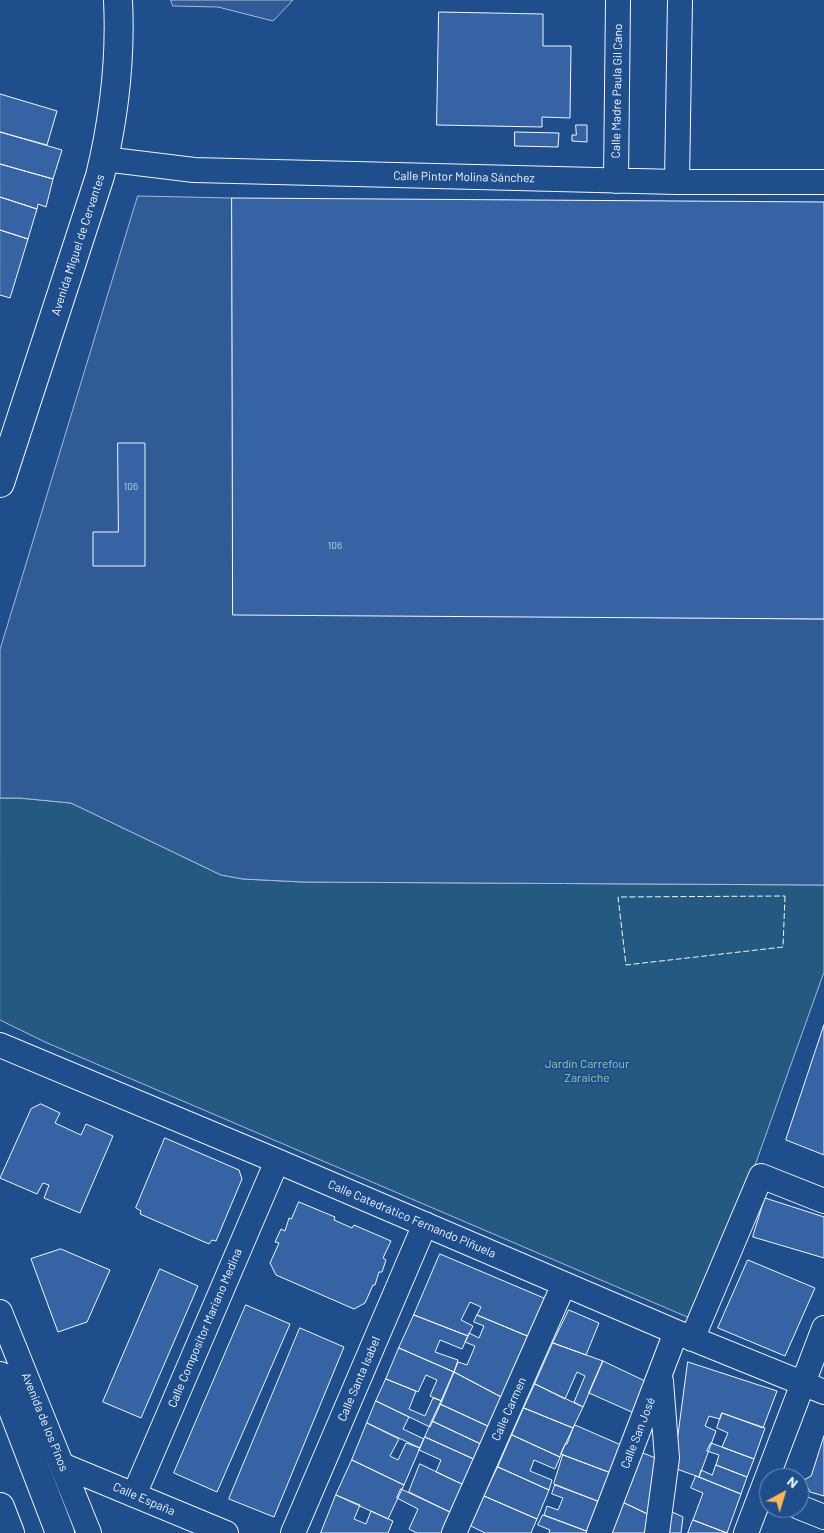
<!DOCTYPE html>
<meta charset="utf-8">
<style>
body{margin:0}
#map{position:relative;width:824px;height:1533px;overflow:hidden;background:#1f4e8c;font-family:Barlow,sans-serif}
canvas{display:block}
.north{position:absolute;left:759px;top:1468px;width:50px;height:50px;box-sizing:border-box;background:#1f4e8c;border:1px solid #7391ba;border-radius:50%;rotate:39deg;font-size:14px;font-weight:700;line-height:20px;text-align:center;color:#f2f6ff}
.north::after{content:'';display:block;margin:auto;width:18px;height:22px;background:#ffb74d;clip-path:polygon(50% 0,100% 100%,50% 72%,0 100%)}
</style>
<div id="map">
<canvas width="824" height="1533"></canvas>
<div class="north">N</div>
</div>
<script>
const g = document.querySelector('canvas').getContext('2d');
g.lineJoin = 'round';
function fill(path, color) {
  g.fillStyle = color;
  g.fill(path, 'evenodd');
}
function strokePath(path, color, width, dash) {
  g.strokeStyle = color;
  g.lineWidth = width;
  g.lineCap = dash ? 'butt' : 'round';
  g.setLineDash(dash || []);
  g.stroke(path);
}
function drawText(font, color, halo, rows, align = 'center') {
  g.font = font + ' Barlow,sans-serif';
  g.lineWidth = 4;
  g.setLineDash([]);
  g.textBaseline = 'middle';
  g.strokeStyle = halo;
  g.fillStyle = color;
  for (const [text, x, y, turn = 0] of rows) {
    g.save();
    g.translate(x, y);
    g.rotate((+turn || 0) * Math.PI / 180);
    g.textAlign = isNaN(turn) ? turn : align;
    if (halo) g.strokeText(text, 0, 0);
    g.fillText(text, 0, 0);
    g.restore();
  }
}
const green = new Path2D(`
 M0,798H19L71,803L221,875L243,879L303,882L824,885V972L699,1322L45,1042L0,1020Z`);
fill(green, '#245a82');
strokePath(green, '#a8bbd7', 1);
const parking = new Path2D(`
 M171,0H293L273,21L218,7L173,6Z
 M138,196L232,198L233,614L824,619V885L303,882L243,879L221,875L71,803L19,798H0V650Z`);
fill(parking, '#305b95');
strokePath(parking, '#a8bbd7', 1);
const building = new Path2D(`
 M439,12L543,14V46H571L570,118L542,117V127L437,125Z
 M0,94L57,111L47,145L0,132Z
 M576,125H587V142L572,141V135H576Z
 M0,132L62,150L53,179L0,164Z
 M515,132L559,133L558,147L515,146Z
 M0,164L53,179L46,207L38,204L37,209L0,197Z
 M0,197L37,209L28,239L0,230Z
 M232,198L824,202V619L233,615Z
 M0,230L28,239L10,298L0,295Z
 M118,443H145V566H93V532H118Z
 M824,1025V1155L786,1140Z
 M41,1104L60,1113L55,1123L81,1135L86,1124L113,1136L80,1213L44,1198L49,1185L43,1183L37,1194L0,1178L31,1109Z
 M165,1138L239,1170L242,1179L216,1241L212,1240L209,1244L140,1214L141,1211L136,1208Z
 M765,1198L824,1217V1258L753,1237Z
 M299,1202L335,1217L334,1220L352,1228L354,1225L391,1241L383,1258L386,1260L382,1272H379L375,1285H373L365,1303L354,1309L276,1275L270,1263L279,1243L275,1242L281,1229L285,1231L289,1218L291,1219Z
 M61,1249L110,1270L87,1322L58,1332L31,1259Z
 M440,1254L551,1301L532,1338L477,1315L481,1307L470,1302L461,1320L473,1326L468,1336L414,1315Z
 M748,1260L815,1288L785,1356L718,1328Z
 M160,1269L198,1286L141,1418L103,1402Z
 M246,1305L290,1324L217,1492L174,1473Z
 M569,1310L599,1323L586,1355L553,1343Z
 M414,1315L468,1336L462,1349L440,1340L435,1352L458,1360L454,1372L399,1348Z
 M477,1315L532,1338L505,1399L454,1372L458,1362L467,1365L475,1346L465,1342L469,1333L479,1338L484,1326L474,1322Z
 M300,1328L344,1347L274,1517L229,1499Z
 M553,1343L603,1361L583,1407L574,1402L585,1376L577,1372L565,1399L535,1384Z
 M399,1348L454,1372L442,1401L430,1396L437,1380L426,1375L418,1392L386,1379Z
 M603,1361L645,1381L634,1413L589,1393Z
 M688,1362L777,1391L763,1428L722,1413L720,1419L709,1416L705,1426L716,1431L699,1477L674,1468Z
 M454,1372L505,1399L492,1428L440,1404Z
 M386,1379L416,1391L409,1409L425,1416L433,1398L442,1401L430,1427L376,1401Z
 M535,1384L583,1407L573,1428L524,1408Z
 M376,1401L409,1417L403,1429L424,1439L420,1448L367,1423Z
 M440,1404L492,1428L485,1446L432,1421Z
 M524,1408L573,1428L567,1444H565L560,1457L512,1435Z
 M722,1413L765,1428L754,1459L722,1447L728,1433L717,1428Z
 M432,1421L485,1446L478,1461L425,1437Z
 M367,1423L399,1439L390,1456L398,1460L406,1443L420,1448L404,1485L352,1460Z
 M575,1425L621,1445L611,1473L561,1454Z
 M512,1435L560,1457L555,1469L534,1460L530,1471L552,1480L549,1490L498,1467Z
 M824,1436V1496L810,1492L804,1480L811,1476Z
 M425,1437L478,1461L466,1486L436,1472L441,1460L419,1450Z
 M711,1443L754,1459L747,1477L716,1465L719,1455L707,1451Z
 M638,1451L658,1459L654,1517L618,1500Z
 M563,1455L611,1473L600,1502L554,1484Z
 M352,1460L404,1485L388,1519L336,1495Z
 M420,1464L466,1486L454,1514L409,1492Z
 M716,1465L747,1477L741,1494L699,1477L701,1470L712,1475Z
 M498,1467L549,1490L537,1519L484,1496Z
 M696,1476L741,1494L727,1533L693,1520L703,1493L691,1488Z
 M555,1485L600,1502L589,1532L544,1515L547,1506L558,1510L563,1498L552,1494Z
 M401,1489L454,1514L446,1533H417L409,1529L418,1509L397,1498Z
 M336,1495L360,1505L354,1519L366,1524L371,1511L393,1521L388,1533H321Z
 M484,1496L537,1519L531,1533H485L471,1526Z
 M618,1500L654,1517L652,1533H606Z
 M670,1511L683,1517L681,1533H667Z
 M543,1515L589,1532L588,1533H549L550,1530L538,1525Z
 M693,1520L727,1533H688Z`);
fill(building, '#3563a3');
strokePath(building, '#f2f6ff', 1);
const street = new Path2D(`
 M104,159L194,170L677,182H824
 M616,181L618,0
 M677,182L680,0
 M0,1045L277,1161L676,1332L824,1392
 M0,1312L89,1533
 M692,1339L761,1176L824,1201
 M62,1465L226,1533
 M134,1495L277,1161
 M799,1507L824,1517
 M293,1533L425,1224
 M454,1533L564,1284
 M599,1533L676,1332
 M657,1533L667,1458L661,1381
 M746,1533L824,1328`);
const secondary = new Path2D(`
 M0,483L100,176C114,118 121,60 118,0
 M0,1376L60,1533
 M0,1507L10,1533`);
strokePath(street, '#f2f6ff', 26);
strokePath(secondary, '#f2f6ff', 30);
strokePath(street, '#1f4e8c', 24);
strokePath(secondary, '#1f4e8c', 28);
strokePath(new Path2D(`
 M785,896L783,947L626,965L618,897Z`), '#f2f6ff', 1, [6, 2.5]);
drawText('10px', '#c3d1e8', null, [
 ["106",131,487],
 ["106",335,546]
]);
drawText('12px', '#f2f6ff', '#1f4e8c', [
 ["Calle Madre Paula Gil Cano",617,91,-89],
 ["Calle Pintor Molina Sánchez",464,177,1],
 ["Avenida Miguel de Cervantes",78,245,-72],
 ["Calle Catedrático Fernando Piñuela",412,1219,23],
 ["Calle Compositor Mariano Medina",205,1328,-67],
 ["Calle Santa Isabel",359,1379,-67],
 ["Calle Carmen",509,1409,-66],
 ["Avenida de los Pinos",45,1422,68],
 ["Calle San José",638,1433,-69],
 ["Calle España",144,1499,23]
]);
drawText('12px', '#97c8a6', '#1f4e8c', [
 ["Jardín Carrefour",587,1064],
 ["Zaraiche",587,1078]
]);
</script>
